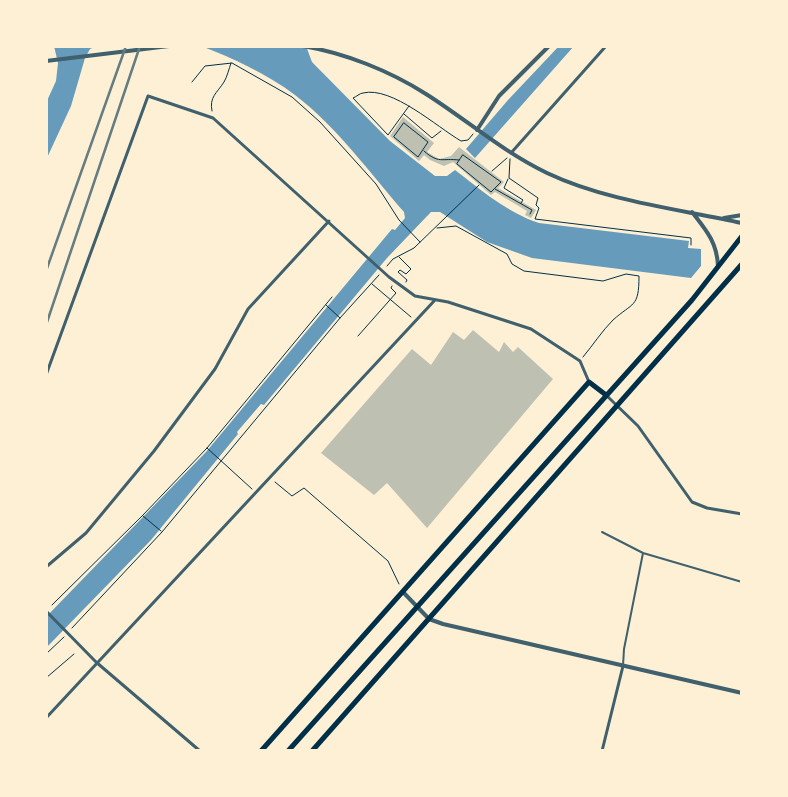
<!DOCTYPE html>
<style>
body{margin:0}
#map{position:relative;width:788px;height:797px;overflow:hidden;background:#fdf0d5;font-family:"PT Sans",sans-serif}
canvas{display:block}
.frame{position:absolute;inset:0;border:48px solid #fdf0d5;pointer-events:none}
</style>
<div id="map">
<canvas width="788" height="797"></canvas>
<div class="frame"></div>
</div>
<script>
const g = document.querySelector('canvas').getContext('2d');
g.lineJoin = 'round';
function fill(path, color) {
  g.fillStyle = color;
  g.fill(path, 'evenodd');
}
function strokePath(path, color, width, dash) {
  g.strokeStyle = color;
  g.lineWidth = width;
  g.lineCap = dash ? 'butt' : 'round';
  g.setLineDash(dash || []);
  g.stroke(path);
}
fill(new Path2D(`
 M54,46H97L90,49L85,58L71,106L46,160V103L56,81L58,63Z
 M201,46H306L312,62L390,141L435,176H447L455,170C481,190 508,213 539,223L689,241L688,248L701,249V266L691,278L532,258L487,242L440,212H431L387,258L264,405L261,404L237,432L238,434L151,540L46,648V617L206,452L392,229L395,230L405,218L404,212C369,172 337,127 295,95C267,74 233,58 201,46Z
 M559,46H574L475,158L466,149L508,100Z`), '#669bbc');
fill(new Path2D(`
 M403,117L434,143L427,152L439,159L451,156L459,147L504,182L498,188L536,210L531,218L525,215L527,211L495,192L491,195L453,162L444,166L430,160L424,155L419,161L390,136Z
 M473,330L499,352L504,342L513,352L518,347L553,379L427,528L387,483L374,495L321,453L412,349L431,365L453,332L464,340Z`), '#bec0b2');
strokePath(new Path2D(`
 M192,82L205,66L232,63L292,97L320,122L376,184L399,220L420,242
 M409,106L388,135L353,98C356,97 360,93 363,93C392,86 437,127 461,141L468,140L473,134
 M212,111C209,97 217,93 224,82C227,77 229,69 231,63
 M404,114L432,138L441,131
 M404,123L428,142L418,157L394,137Z
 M424,151C439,164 441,158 459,160
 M463,155L501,182L491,192L457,164Z
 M510,159L509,178L538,198L536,205L539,208L535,219L691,238V245
 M492,171L507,158
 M508,179L504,188L523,200L521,203
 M495,189L532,210L530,214
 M437,228L456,226L507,254L512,264L524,271L603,281L626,274L639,276C639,308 633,302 613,320C602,331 593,345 583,357
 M399,257L411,269L406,274L400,270L398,272L407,280L406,282
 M387,266L393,259L414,248L479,185
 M372,284L411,317
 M326,305L340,318
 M358,336L396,293L391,288L392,286
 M207,448L252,489
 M275,482L292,496L304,488L388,561L399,584
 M143,516L161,531
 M52,605L143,515L207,448L332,297
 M72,628L162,532L340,318L379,275
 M46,654L64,637
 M46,678L74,654`), '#003049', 1);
strokePath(new Path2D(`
 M602,532L643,553L742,582
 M623,666L624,649L643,553`), '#3f606c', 2);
strokePath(new Path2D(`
 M511,153L606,46
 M46,375L148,96L213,118L389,277L415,296L448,302L531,329L580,361L589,382
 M606,395L638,426L692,502L707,508L742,514
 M46,567L86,533L154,451L215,369L248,309L329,221
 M46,611L96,662L200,751
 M46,718L435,300
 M602,751L623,666`), '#3f606c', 3);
strokePath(new Path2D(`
 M303,46C345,53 390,71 426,94C467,120 503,152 547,173C606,201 678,209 742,223
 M46,61L169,46
 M477,130L499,96L549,46
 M692,212C706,230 717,242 718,266
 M724,218L742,215
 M403,592L429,619L443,624L742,693`), '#3f606c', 4);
strokePath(new Path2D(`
 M261,751L589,382L606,395
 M288,751L692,300L742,236
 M312,751L742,264`), '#003049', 5);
strokePath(new Path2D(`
 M46,271L126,46
 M46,325L140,46`), '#657d81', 2.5);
</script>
